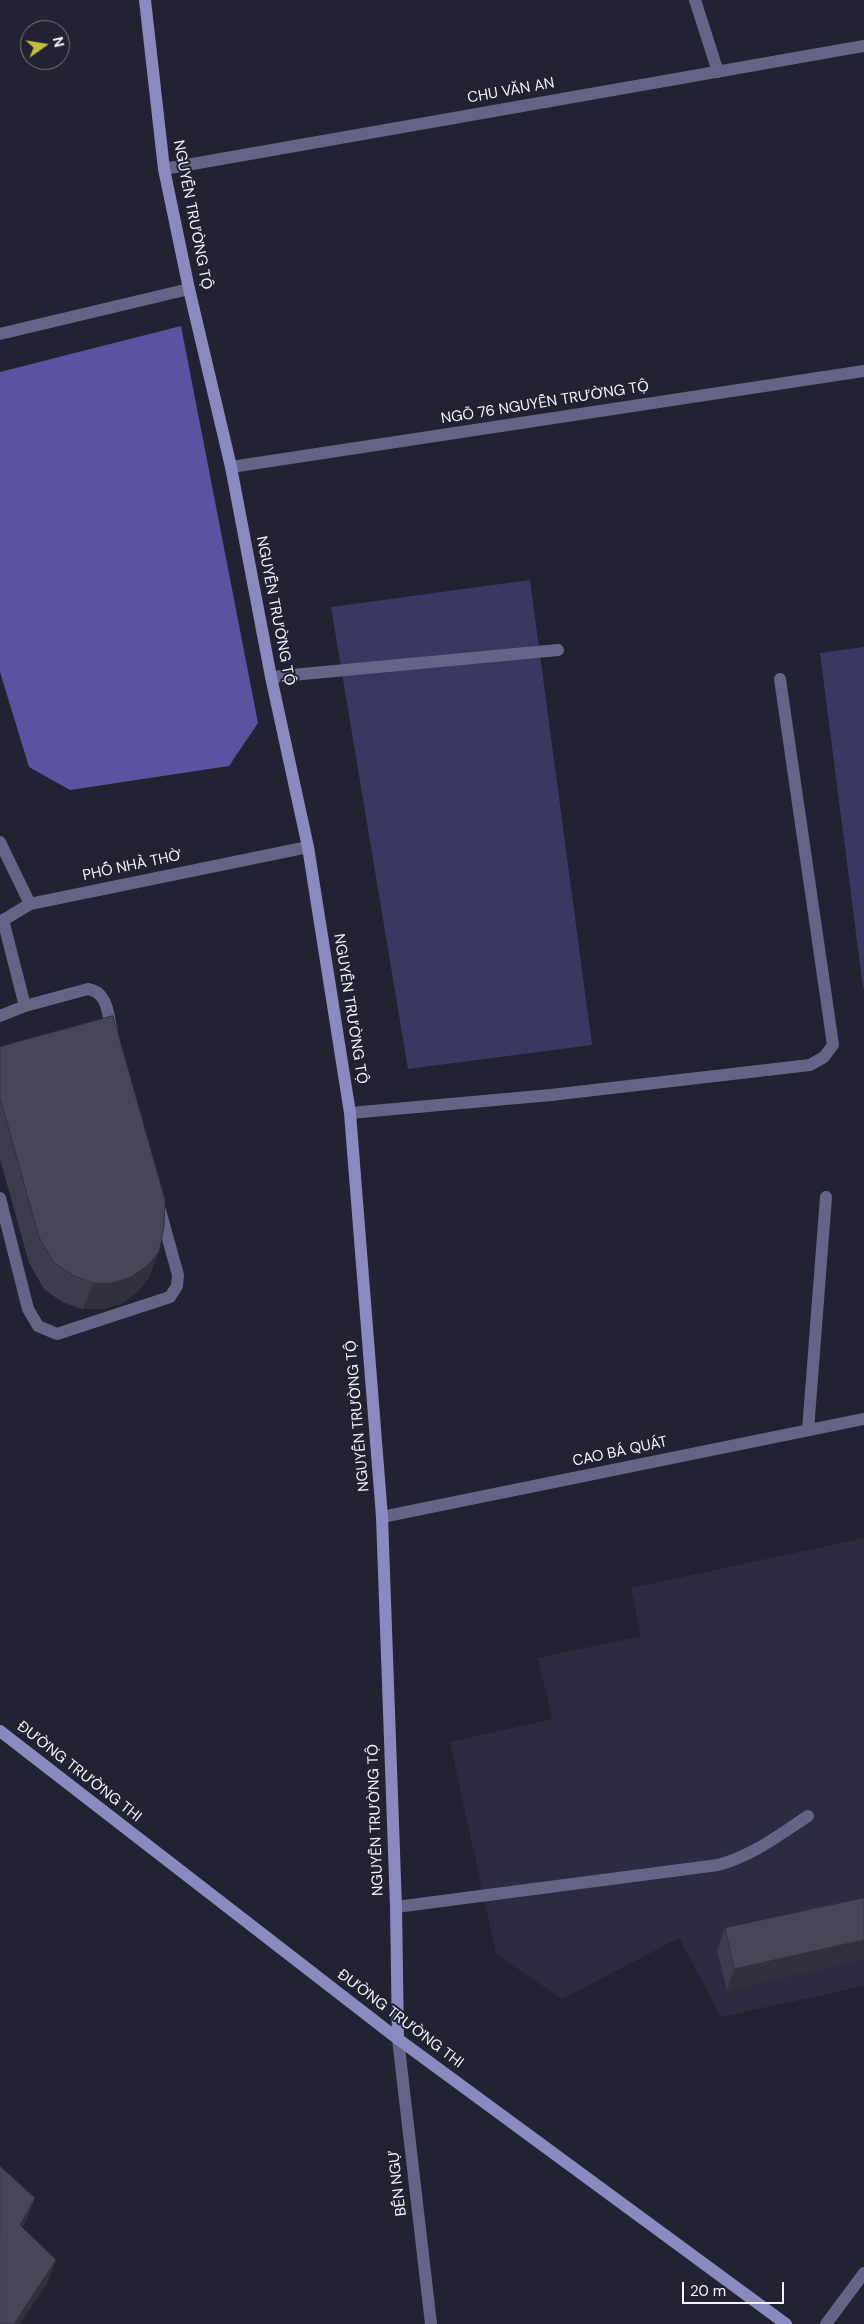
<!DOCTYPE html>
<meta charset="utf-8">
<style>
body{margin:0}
#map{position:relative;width:864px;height:2324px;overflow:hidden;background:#222232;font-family:"DM Sans",sans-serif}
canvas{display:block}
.north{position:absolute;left:20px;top:20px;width:50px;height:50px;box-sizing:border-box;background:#222232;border:1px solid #767684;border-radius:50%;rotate:77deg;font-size:14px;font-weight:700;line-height:20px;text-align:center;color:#f3f3ff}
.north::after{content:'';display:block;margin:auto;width:18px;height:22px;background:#c5bc3d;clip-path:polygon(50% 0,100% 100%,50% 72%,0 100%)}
.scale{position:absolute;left:682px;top:2282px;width:102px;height:22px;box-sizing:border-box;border:2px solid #f3f3ff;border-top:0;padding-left:6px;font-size:15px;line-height:18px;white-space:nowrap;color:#f3f3ff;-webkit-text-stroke:4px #222232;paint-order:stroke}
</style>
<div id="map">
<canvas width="864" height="2324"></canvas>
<div class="north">N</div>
<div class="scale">20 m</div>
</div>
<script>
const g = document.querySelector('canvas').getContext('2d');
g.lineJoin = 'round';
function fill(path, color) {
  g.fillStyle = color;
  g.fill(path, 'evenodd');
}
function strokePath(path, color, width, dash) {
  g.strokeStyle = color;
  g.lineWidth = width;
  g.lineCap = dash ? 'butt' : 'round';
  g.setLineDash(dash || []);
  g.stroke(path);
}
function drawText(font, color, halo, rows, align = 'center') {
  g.font = font + ' "DM Sans",sans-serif';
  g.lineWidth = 4;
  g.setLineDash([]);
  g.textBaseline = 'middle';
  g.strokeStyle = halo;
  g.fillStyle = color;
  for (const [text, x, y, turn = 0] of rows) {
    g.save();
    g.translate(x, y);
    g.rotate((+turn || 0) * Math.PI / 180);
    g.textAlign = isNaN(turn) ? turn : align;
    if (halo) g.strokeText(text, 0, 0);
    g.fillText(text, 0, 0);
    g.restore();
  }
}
fill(new Path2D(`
 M864,1538V1986L721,2017L679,1938L562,1999L496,1954L450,1742L552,1719L538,1658L641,1636L631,1588Z`), '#2c2b41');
fill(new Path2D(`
 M530,580L592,1045L408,1069L331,607Z
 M864,647V987L863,988L820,653Z`), '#3a3762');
fill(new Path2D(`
 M181,326L258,723L229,766L70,790L29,767L0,672V372Z`), '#5a53a1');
strokePath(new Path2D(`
 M271,677L558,650
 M25,1006L88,989C108,992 108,1015 112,1032
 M0,1016L25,1006L3,920
 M350,1113L551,1095L810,1065L824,1057L833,1045L780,679
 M0,1198L28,1309L38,1326L57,1334L170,1297L177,1286L178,1275L160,1210
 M396,1907L718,1865C752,1856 779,1835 808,1816`), '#656487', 12);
strokePath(new Path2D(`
 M695,0L718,72
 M164,169L864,46
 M0,334L189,289
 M231,467L864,371
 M0,842L30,904L308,847
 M0,922L30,904
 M808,1430L826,1197
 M382,1517L864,1419
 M398,2039L431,2324
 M826,2324L864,2273`), '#656487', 12);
strokePath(new Path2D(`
 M145,0L164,169L189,289L231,467L271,677L308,847L350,1113L382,1517L396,1907L398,2039
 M0,1731L398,2039L786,2324`), '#8a89c0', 12);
fill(new Path2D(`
 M0,1047L149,1278L137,1292L121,1304L103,1309H83L62,1302L44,1289L29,1263L0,1159Z
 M864,1898L727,1991L717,1950L725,1928Z`), '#3c3c4c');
fill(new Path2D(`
 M159,1252L149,1278L137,1292L121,1304L103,1309H83L93,1283Z
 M864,1940V1959L727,1991L734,1969Z
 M35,2198L27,2219L12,2246L20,2225Z
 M56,2260L48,2282L20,2324H14Z`), '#31313e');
const building = new Path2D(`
 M113,1016L165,1200L164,1227L159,1252L147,1266L131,1277L113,1283H93L72,1275L53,1262L39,1237L0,1098V1047Z
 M864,1898V1940L734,1969L725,1928Z
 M0,2166L35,2198L20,2225L56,2260L14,2324H0Z`);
fill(building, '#464658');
strokePath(building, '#31313e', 1);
drawText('15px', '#f3f3ff', '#222232', [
 ["CHU VĂN AN",511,91,-10],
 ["NGUYỄN TRƯỜNG TỘ",192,215,79],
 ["NGÕ 76 NGUYỄN TRƯỜNG TỘ",545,403,-9],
 ["NGUYỄN TRƯỜNG TỘ",275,611,79],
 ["PHỐ NHÀ THỜ",132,866,-12],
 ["NGUYỄN TRƯỜNG TỘ",350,1009,81],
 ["NGUYỄN TRƯỜNG TỘ",358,1416,-95],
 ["CAO BÁ QUÁT",620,1452,-12],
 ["ĐƯỜNG TRƯỜNG THI",79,1772,38],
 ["NGUYỄN TRƯỜNG TỘ",376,1820,-92],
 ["ĐƯỜNG TRƯỜNG THI",400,2019,37],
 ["BẾN NGỰ",398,2183,-97]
]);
</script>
